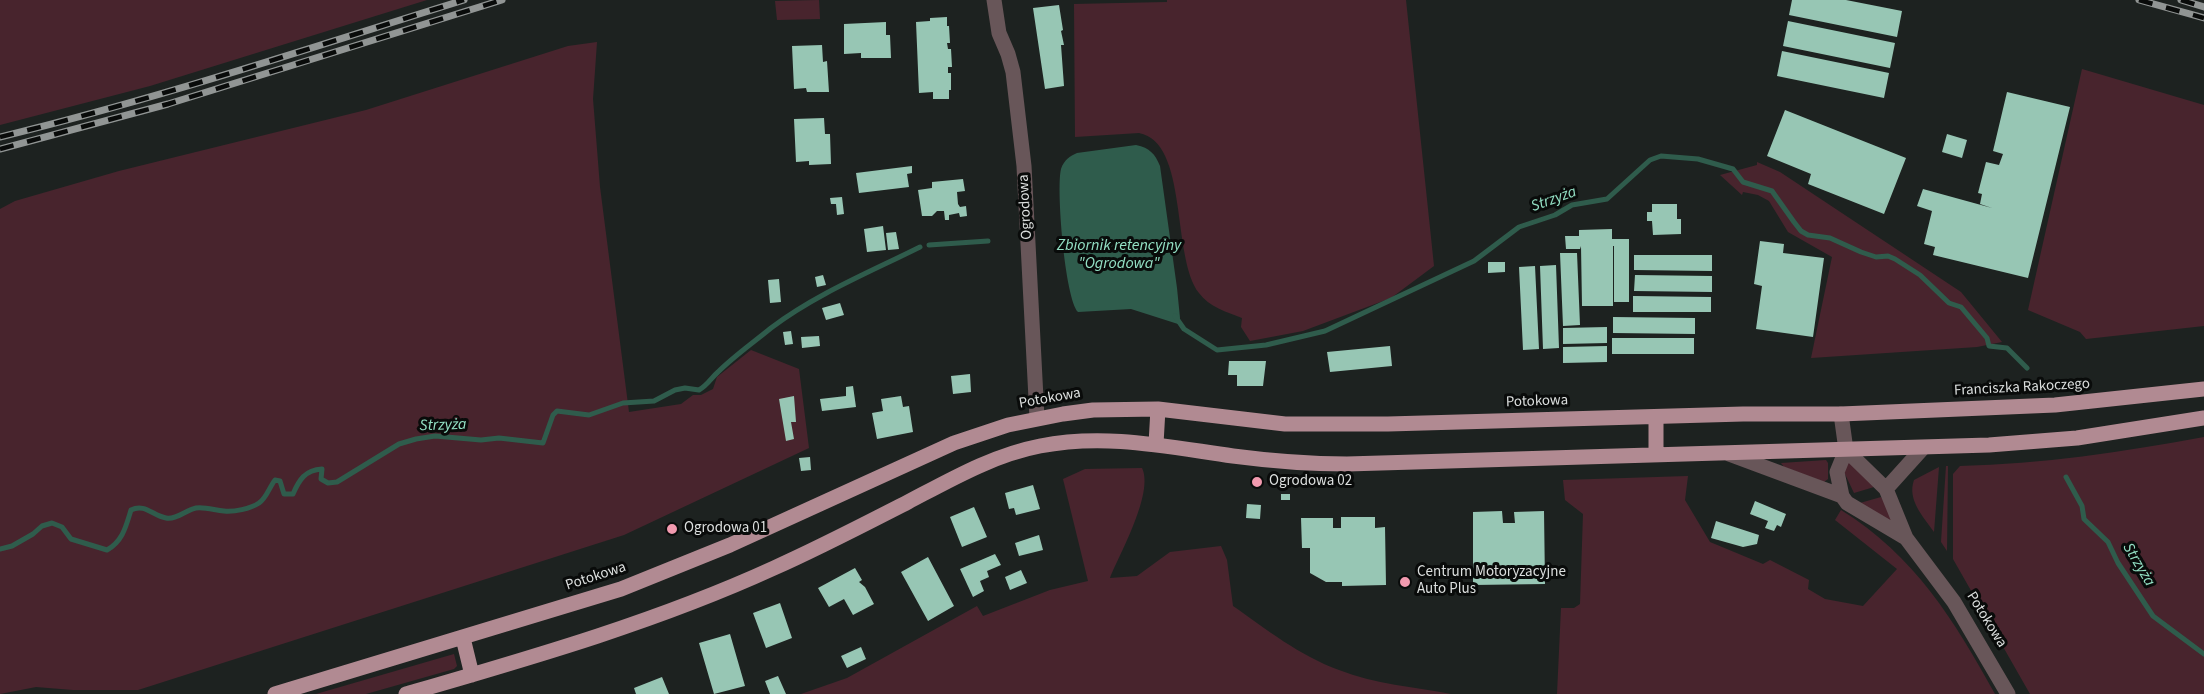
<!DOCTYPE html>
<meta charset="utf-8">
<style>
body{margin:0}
canvas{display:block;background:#1d2220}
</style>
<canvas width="2204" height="694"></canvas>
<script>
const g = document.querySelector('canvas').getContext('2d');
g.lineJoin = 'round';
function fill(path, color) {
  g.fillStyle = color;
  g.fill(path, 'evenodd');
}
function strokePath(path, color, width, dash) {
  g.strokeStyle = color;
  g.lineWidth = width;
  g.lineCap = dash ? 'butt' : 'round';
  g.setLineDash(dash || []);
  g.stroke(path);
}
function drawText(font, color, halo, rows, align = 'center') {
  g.font = font + ' "Source Sans 3",sans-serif';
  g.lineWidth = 6;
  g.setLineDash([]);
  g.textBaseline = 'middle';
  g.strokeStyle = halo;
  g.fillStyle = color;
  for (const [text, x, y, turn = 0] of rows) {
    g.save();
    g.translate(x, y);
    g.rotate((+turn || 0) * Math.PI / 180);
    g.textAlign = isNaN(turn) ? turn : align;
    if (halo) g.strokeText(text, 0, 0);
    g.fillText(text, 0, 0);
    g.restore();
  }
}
fill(new Path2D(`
 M0,0H427L150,86L0,125Z
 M819,0L820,19L777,20L775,1Z
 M1167,0H1406L1434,266L1391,298L1303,331L1250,341L1241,327L1242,318C1227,312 1209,307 1199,293C1171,257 1189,142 1139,133L1075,137L1074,4L1167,2Z
 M597,42L593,99L600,187L629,412L681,404L693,395H701L713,389L717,377L751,350L799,369L809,448L624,535L138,690H73L36,687L0,694V209L15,201L119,171L366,110L568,46Z
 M2082,69L2204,105V326L2086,339L2080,332L2028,310Z
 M1757,162L1780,172L1961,292L2002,342L1977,347L1811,358L1832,257L1788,232L1769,201L1758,195L1743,192L1742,195L1720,175L1757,165Z
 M2204,437V694H2030L1953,559V474L1960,466C2042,464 2123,452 2204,437Z
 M1826,460L1828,463V479L1824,482L1784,467L1781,463Z
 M1850,462L1874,487L1854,493L1844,472L1848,463Z
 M1946,466H1948L1947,551L1941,542Z
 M1939,467L1934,532C1923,516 1907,500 1914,480Z
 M1142,468C1154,493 1120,553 1110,578L1137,576L1170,552L1221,546L1227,560L1233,606C1266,629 1300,656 1339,670C1374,684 1415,687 1451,694H801L847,678L977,606L983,616L1050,590L1088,581L1063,479L1085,469Z
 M1688,476L1685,500L1710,542L1763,564L1770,560L1809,580L1808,589L1825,599L1863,606L1897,569L1835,520L1841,510C1915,556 1954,620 1995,694H1557L1561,608H1574L1580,604L1583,514L1565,500L1563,480Z
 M1881,497L1894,518V524L1860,503Z
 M454,654L457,666L454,669L366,694H316Z`), '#48242d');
fill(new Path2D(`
 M1136,145C1150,148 1155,154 1160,166L1177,288L1180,318L1178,324L1131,309L1078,312C1065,298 1056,189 1061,169C1064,160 1070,156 1077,153Z`), '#2f5c4c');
strokePath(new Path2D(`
 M929,245L988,241
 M1175,316L1184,329L1217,350L1266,345L1325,331L1474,261L1519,227L1555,215L1572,205L1607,199L1650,160L1661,156L1698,159L1733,169L1743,182L1772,191L1794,222L1801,231L1808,235L1830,238L1861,252L1876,257L1888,256L1895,259L1920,275L1949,303L1961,307L1987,338L1989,346L2007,348L2027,368
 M2066,477L2082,506L2084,519L2108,542L2118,563L2153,616L2204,654
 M0,549L12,546L33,534L42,526L52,523L62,527L71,539L107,550C123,541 126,526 131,510C145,503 153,516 166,518C176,520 186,510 196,508C206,507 214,510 224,511C234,512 250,509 259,503C266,499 270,486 275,480L280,481L284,494H293C299,480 305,470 322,469L321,479L328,483L337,482L399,444L416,439L435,436L481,440L499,438L543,443L553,415L557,411L589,415L623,403L654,401L675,390L685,388L699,390C708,385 711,378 718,372C734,356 754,342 771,328C816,294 870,272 920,247`), '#2f5c4c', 5);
fill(new Path2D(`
 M1792,0H1846L1902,11L1897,37L1789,15Z
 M1059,5L1063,30L1061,31L1064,45H1061L1064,86L1045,89L1033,8Z
 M947,17V26H949L950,43H947L948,49H951L952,67H948V73H951V90H949V99H933V92L919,93L916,22L930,21V18Z
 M1788,21L1895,43L1890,68L1783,46Z
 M886,22V35H890L891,58H861V53L844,54V24Z
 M822,45L823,62L827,61L829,92H807L806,88L794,89L792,46Z
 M1782,51L1889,73L1884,98L1777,76Z
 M2007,92L2070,107L2028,278L1933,255L1935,247L1924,244L1932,211L1917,206L1923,189L1992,208L1980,204L1982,194L1978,193L1986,162L1999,165L2003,154L1993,151Z
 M1785,110L1906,158L1884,214L1808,184L1811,174L1767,156Z
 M824,118L825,134H830L831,164L809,165V161L796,162L794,119Z
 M1947,134L1967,140L1962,158L1942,152Z
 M912,166V173L907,174L909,187L859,193L856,173Z
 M963,179L965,191L957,192L958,204L960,207L966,206L967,216L960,217L959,213L949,215V220H945L944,211H937L932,216H922L918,190L932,188V182Z
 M842,197L844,214L837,215L836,204H831L830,198Z
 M1652,204H1677V219H1681V234L1653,235L1652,221H1647V212H1652Z
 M883,226L886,250L867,252L864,229Z
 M1612,229V239H1629V302H1614V246H1613V306H1582L1581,246L1580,249H1566L1565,236H1579V230Z
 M896,232L899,249L888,250L886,233Z
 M1760,241L1784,244L1783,253L1824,258L1813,337L1756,329L1762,286L1754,284Z
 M1560,253H1577L1580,325L1563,326Z
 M1634,255H1712V271L1634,270Z
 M1488,262H1505V272L1488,273Z
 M1556,265L1559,348L1543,349L1540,266Z
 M1535,266L1539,349L1523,350L1519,267Z
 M823,275L826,285L817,287L815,277Z
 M1635,275L1712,276V292L1634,291Z
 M779,279L781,302L770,303L768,280Z
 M1633,296L1711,297V312H1633Z
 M840,303L844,315L826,320L822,308Z
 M1613,317L1695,318V334L1613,333Z
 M1607,327V343L1563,344V328Z
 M791,331L793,344L785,345L783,332Z
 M819,336L820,346L802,348L801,337Z
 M1612,338H1694V354H1612Z
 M1390,346L1392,366L1330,372L1327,352Z
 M1607,346V362L1563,363V347Z
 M1229,361H1266L1263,386H1237V375H1228Z
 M970,374L971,392L953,394L951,376Z
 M853,386L856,407L822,411L820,399L846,396V387Z
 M794,396L796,422H791L794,439L786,441L779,399Z
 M901,396L903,407L909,406L913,432L877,439L872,413L883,411L881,399Z
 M810,457L811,470L801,471L799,458Z
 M1033,485L1040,509L1016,515L1014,508L1009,509L1005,493Z
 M1281,494H1290V500H1281Z
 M1755,501L1786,514L1781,527L1777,525L1774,531L1765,528L1768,521L1750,514Z
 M1247,504L1261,505L1260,519L1246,518Z
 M974,507L987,537L962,547L950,517Z
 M1502,511L1503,523H1515L1514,512L1544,511L1545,584L1473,585V512Z
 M1341,517H1375V528L1385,527L1386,585L1342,586V582H1326L1310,573V548H1302L1301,518H1333V528H1341Z
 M1716,521L1759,535L1757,544L1743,547L1711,538Z
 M1039,535L1043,550L1019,556L1015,543Z
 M995,554L1001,565L987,571L989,577L980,581L984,591L973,597L960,569Z
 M928,557L954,606L928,621L901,572Z
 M855,568L862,580L859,582L865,587L874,604L853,615L844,599L829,607L818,588Z
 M1021,570L1027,583L1010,590L1005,577Z
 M780,603L792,638L766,648L753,613Z
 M730,634L745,686L714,694L699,643Z
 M861,647L866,659L847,668L841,656Z
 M778,676L786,694H770L765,681Z
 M662,677L669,694H636L634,688Z`), '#97c6b4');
strokePath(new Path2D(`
 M994,0L999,33L1008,54L1013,72L1024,166L1037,418
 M1841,414L1846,450L1837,472L1842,496L1847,503L1906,538
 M1846,450L1886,489L1906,538L1954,602L2008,694
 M1729,454L1842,496
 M1886,489L1923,448`), '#685659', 15);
strokePath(new Path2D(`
 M1656,417V455
 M1156,444L1158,409
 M463,638L472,675
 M275,694L621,589L730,545L954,443L1008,425L1063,414L1093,410L1158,409L1285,424H1388L1743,414H1841L2055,405L2204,389
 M406,694C530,658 656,622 774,568C819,548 863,525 908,502C950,480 993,455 1040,446C1106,433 1168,447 1233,456C1271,461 1309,464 1347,464L1989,445L2077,438L2204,418`), '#b18a92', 15);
const rail = new Path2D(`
 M2139,0L2204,18
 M2181,0L2204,7
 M0,137C157,99 310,48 464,0
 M0,149L168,104L502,0`);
strokePath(rail, '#919594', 7);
strokePath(rail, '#090b0a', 4.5, [14]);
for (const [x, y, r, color] of [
 [1257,482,6,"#f29aaf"],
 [672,529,6,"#f29aaf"],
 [1405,582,6,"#f29aaf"]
]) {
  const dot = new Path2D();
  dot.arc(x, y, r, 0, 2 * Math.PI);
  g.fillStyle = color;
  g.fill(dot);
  strokePath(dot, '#090b0a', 2);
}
drawText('15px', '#dcdfde', '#090b0a', [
 ["Ogrodowa",1026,207,-93],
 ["Franciszka Rakoczego",2022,388,-3],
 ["Potokowa",1050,399,-10],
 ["Potokowa",1537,402,-2],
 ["Potokowa",596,577,-18],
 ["Potokowa",1986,620,58]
]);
drawText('15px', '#dcdfde', '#090b0a', [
 ["Ogrodowa 02",1269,482],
 ["Ogrodowa 01",684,529],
 ["Centrum Motoryzacyjne",1417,573],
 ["Auto Plus",1417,590]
], 'left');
drawText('italic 16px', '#94e1c5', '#090b0a', [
 ["Strzyża",1554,200,-20],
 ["Zbiornik retencyjny",1119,246],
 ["\"Ogrodowa\"",1119,264],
 ["Strzyża",443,426,-2],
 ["Strzyża",2138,565,59]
]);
</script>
